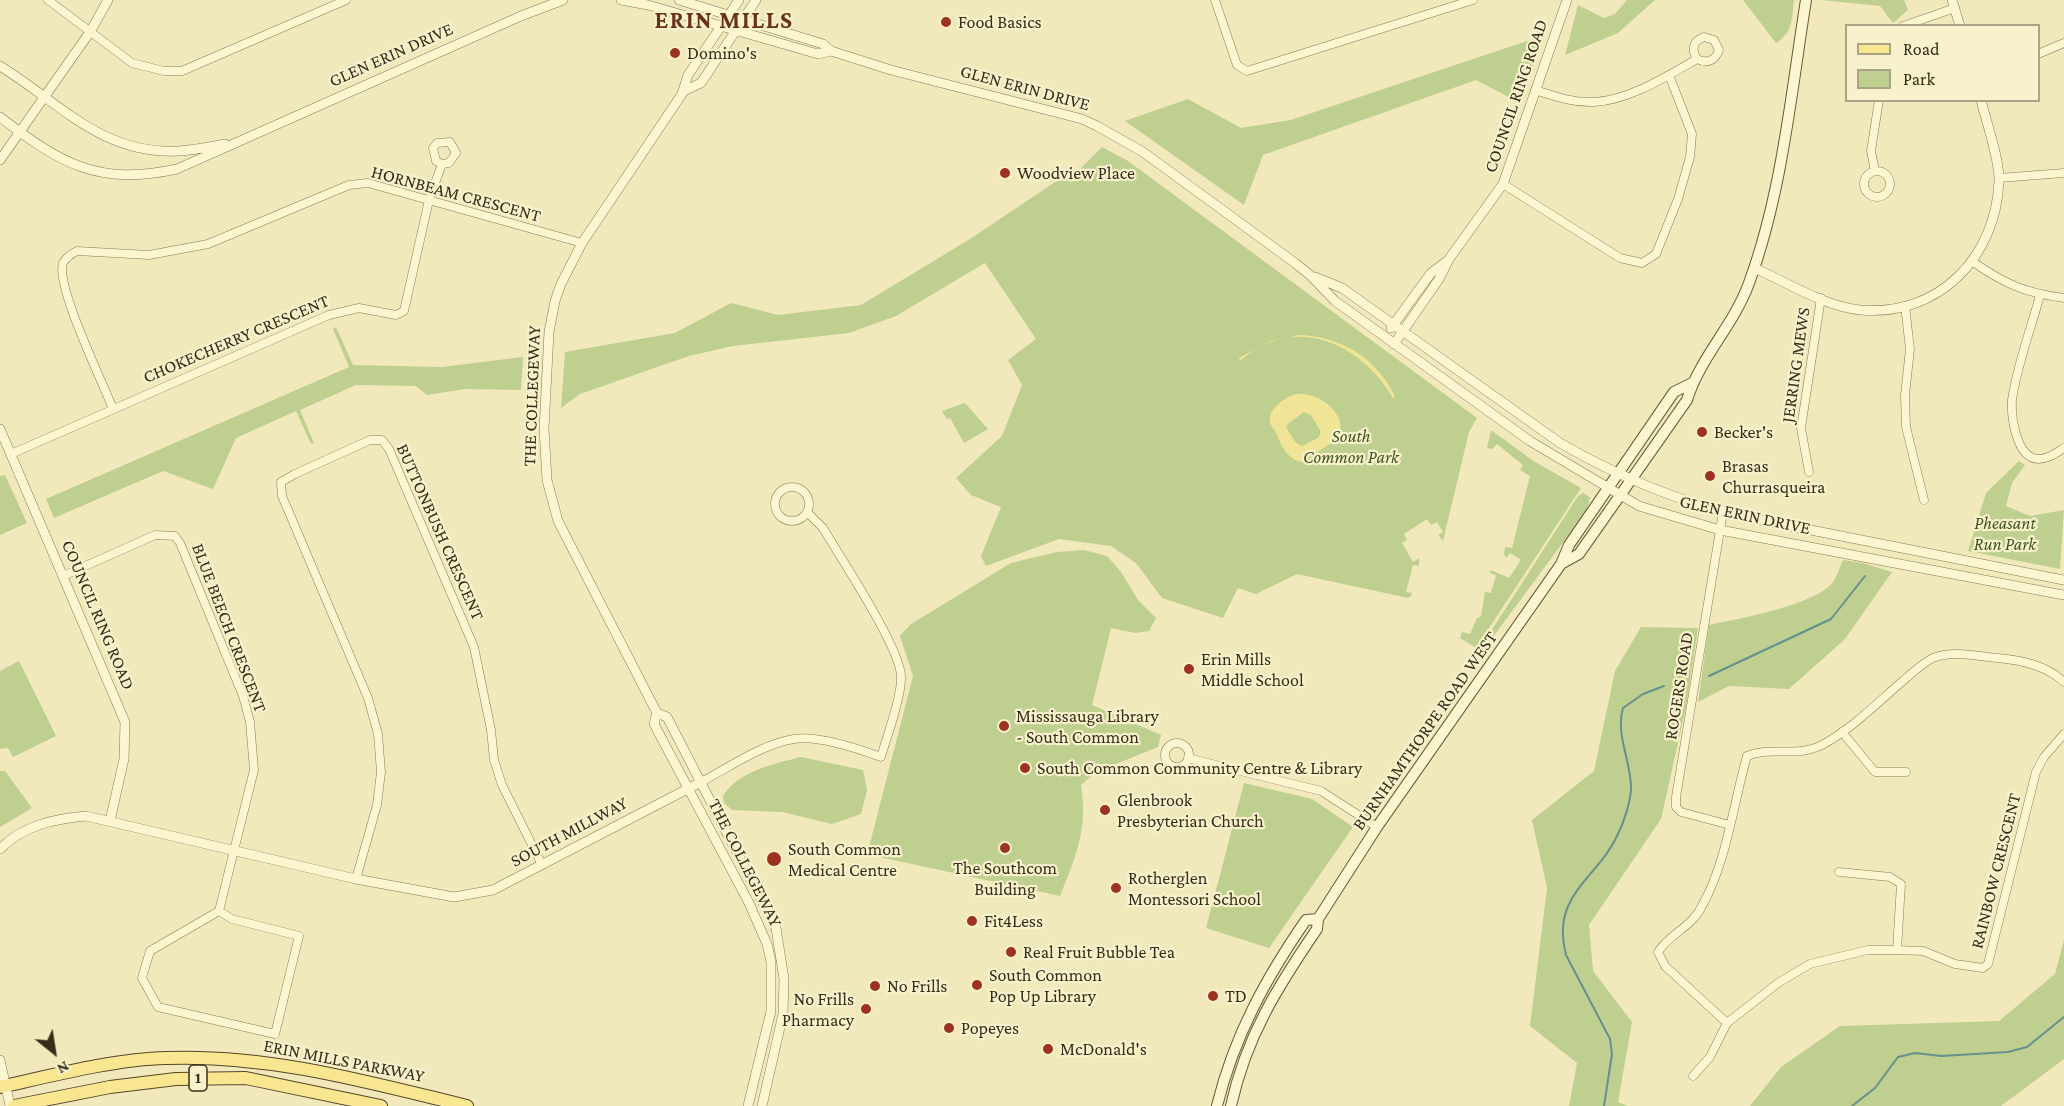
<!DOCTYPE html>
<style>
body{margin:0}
#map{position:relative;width:2064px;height:1106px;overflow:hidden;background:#f1e9bc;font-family:"Crimson Pro",serif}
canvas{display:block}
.legend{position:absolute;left:1845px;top:24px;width:195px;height:78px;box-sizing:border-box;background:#f8f2cc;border:2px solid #aba385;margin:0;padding:8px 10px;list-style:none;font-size:18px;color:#382d1a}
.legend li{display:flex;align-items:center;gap:12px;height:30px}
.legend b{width:30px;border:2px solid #aba385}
.north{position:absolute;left:24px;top:1022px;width:60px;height:60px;-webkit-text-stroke:4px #f8f2cc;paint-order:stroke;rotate:150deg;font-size:16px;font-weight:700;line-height:24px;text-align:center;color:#382d1a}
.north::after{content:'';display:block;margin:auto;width:21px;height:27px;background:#382d1a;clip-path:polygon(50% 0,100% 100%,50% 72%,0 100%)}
</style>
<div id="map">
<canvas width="2064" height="1106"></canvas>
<ul class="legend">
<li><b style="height:8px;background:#f8e790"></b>Road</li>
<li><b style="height:16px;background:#becf90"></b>Park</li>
</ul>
<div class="north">N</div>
</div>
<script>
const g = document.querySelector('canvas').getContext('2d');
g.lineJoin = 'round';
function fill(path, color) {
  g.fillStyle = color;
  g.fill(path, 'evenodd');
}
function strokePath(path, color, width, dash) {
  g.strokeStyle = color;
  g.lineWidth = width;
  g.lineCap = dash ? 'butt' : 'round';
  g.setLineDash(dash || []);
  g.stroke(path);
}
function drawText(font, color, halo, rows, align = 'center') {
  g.font = font + ' "Crimson Pro",serif';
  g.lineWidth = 4.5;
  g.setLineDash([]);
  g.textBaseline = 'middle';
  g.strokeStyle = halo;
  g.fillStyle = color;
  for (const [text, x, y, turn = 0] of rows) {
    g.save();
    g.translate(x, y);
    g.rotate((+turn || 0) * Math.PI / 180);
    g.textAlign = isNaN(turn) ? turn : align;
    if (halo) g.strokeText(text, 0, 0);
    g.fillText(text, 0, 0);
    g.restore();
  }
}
fill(new Path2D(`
 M1627,0H1655L1618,33L1565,55L1578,5L1604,18L1615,14Z
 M1743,0H1794C1792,18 1793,33 1776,43Z
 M1821,0H1904L1908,10L1893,23L1880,6Z
 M1545,35L1518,102L1476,80L1263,155L1244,205L1125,121L1188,99L1241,128L1291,120Z
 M1102,147L1128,161L1477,418L1469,432L1443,541L1438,535L1443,532L1437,522L1431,525L1427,519L1404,534L1407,540L1402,543L1413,562L1419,558V566L1413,565L1406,592L1412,593L1411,596L1408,598L1297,574L1256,594L1238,588L1223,618L1162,598L1136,563L1111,546L1059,539L986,566L981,556L1001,507L971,495L956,478L1002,436L1022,385L1008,360L1036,339L985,263L896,316L849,333L733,346L689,356L580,394L561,408L565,352L675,333L731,303L778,315L861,305L970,239L1073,170H1079Z
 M336,327L353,365L442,367L523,357L521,390L465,389L427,395L416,386L356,385L300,410L314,443L311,444L296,411L236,438L213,489L163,471L54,518L46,499L349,367L333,329Z
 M965,403L988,429L964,443L950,418L947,419L942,411Z
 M1491,430L1535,462L1581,488L1476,648L1460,638L1462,632L1470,634L1477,618L1481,616L1485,592L1491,593L1496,575L1490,573L1491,570L1509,578L1521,560L1510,553L1506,558L1504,554L1505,547L1512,548L1530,476L1520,470L1523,465L1497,444L1492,449L1487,448Z
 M2019,461L2025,465L2012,483L2006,506L2030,516L2064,510L2060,569L1968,551L1986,493Z
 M5,475L27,523L0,535V476Z
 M1583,493L1590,497L1587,510L1487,645L1484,642L1578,496Z
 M1084,550L1107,556L1121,572L1138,600L1156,618L1149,631L1135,633L1111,628L1092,705L1161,735L1158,747L1096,772L1081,785C1088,829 1076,856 1060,896L875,856L869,847L913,676L900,636L911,624L1011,563L1057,552Z
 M1843,560L1863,563L1892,572L1845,639L1789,689L1729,686L1698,702L1709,625C1738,619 1816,605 1833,582C1837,576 1840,567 1843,560Z
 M1641,627L1698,628L1686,707L1661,819L1589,925L1593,971L1632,1022L1618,1102L1628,1106H1569L1577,1063L1530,1026L1547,888L1532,820L1594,771L1615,671Z
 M19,661L56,736L13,757L8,748L0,749V671Z
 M801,757L863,770L867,790L861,814L832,824L782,812L732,810L724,803L723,796C738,771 774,764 801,757Z
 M0,771H5L32,808L0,827Z
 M1244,783L1312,799L1353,827L1269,948L1206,928Z
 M2064,940V1059L2001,1106H1750L1781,1067L1840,1026L1999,1021L2055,974Z`), '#becf90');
fill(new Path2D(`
 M1300,335C1342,337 1376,358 1395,396L1393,398C1360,342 1294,313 1240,361L1239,358L1271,341Z
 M1296,394C1318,392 1350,413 1338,439L1301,462C1288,459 1281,446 1278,437C1277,433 1273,429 1271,425C1265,410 1285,397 1296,394ZM1304,412L1311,415L1321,432L1318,438L1302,446L1296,443L1286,427L1289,423Z`), '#f0e596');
strokePath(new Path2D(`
 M1709,676L1831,619L1865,576
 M1604,1106L1612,1054L1610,1039L1566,955C1550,894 1598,879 1618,834C1624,822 1630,803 1631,790C1632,762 1615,736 1623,708L1643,694L1664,686
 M1852,1106L1875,1088L1898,1057L1915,1053L1941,1056L2008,1052L2027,1047L2064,1017`), '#67908c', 2);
const minor = new Path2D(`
 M48,0L132,63L164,71H182L346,0
 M1215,0L1237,65L1247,71L1473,0
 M1903,26L1955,8
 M2038,54L2064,43
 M1535,90C1554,96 1573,103 1594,102C1630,100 1667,76 1697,59C1707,64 1715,61 1719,50L1714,40L1704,37C1693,41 1691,49 1697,59
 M1864 184a13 13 0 1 1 26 0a13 13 0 1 1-26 0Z
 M1875,171L1871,151L1879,100
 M1999,178L2064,173
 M1503,184L1620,258L1642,263L1656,254L1678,199L1690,157L1692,134L1669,75
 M1973,262C2005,284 2025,293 2064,298
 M2040,295C2031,329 2017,365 2012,400C2011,416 2016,458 2038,459C2048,459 2056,453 2064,448
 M1905,306L1910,349L1905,395L1906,427L1924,500
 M113,409C103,383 55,285 63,263C66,257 71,254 77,251L149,255L208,244L349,185L368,183L582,243
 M11,454L329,315L359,308L396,315L404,311L429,200L442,164L449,163L456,153L450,142L437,143L433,148L436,161L442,164
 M1809,472L1801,428L1821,298
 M775 504a17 17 0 1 1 34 0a17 17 0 1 1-34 0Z
 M1723,512L1676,797V807L1681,812L1730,825
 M63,576L155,535L175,536L180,543L243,696L250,722L254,770L219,911L150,951L142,978L158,1007L275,1034L299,936L232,919L219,911
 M1842,732L1875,772H1906
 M1165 755a12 12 0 1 1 24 0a12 12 0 1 1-24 0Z
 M1188,758L1321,791L1377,827
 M701,782C730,767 762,744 794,739C817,735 859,749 881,757C887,736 902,696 901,676C900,647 840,557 823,528L807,512
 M1839,872L1890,877L1901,884L1897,950
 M356,879L377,805L381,772L378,734L368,698L282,496L281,482L295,474L370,440H382L389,449L474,647L491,730L494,760L502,785L542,865
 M1727,1023L1665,966L1658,952C1669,934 1692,927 1702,906C1727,861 1733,805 1747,756C1771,746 1795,758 1822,745C1852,729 1878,702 1904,680C1913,672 1923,663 1933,658C1952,650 1977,656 1997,658C2021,660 2046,665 2064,682
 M1693,1076L1710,1057L1727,1023L1778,983L1810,964L1868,950H1897L1923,951L1955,964L1983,968L1988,964L2036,772L2044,757L2064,734`);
const tertiary = new Path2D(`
 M621,0L648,5L818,54L831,51
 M679,0L823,44L831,51L891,70L1082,119L1097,126L1143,152L1295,263L1310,275L1335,301L1530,441L1639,506L1720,530L2064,595
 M739,0L688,75L682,94L582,243L561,284L555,301L549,332L544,429L547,480L558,521L657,713L667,717L776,928L784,979L783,1014L762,1106
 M1952,0L1960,26
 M0,66C60,103 102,155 179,151C194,150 210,147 225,144
 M684,91L701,83L756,0
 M0,117C61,164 98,186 177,169L521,16L563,0
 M0,160L90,32L108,0
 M1754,268C1787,282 1823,306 1860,310C1939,317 1996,257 1999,181C2000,161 1986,121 1981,100
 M1315,277L1342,288L1560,443C1619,477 1679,502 1745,517L2064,580
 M1391,328L1431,273L1447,261
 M1394,344L1439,279L1449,259L1503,184L1567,0
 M0,429L125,722L124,759L110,821
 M657,713L654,724L749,903L767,944L771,962V1011L748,1106
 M0,849C24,825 54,819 86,816L356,879L454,897L493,890L701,782
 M0,1060L10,1106`);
const secondary = new Path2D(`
 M1561,564L1579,554L1687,400C1699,359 1734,325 1749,283C1782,193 1791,94 1806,0
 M1217,1106C1234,1036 1266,978 1306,920L1318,919
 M1231,1106C1246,1037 1278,986 1317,929L1318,919L1377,827L1561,564L1569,545L1674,392L1692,383`);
const primary = new Path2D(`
 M0,1087C50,1076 115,1059 166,1058C269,1054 368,1082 467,1106
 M14,1106L110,1087L176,1079L246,1078L381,1106`);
strokePath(minor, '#8a7954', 9);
strokePath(tertiary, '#8a7954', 10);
strokePath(secondary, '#6b5938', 12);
strokePath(primary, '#574529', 14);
strokePath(minor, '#fbf5d0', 8);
strokePath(tertiary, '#fbf5d0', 9);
strokePath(secondary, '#fbf5d0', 10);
strokePath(primary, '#f8e790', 12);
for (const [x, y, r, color] of [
 [946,22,6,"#9d3220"],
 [675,53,6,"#9d3220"],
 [1005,173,6,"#9d3220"],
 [1702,432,6,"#9d3220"],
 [1710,476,6,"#9d3220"],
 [1189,669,6,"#9d3220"],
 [1004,726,6,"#9d3220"],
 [1025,768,6,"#9d3220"],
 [1105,810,6,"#9d3220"],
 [1005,848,6,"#9d3220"],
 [774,859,8,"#9d3220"],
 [1116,888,6,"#9d3220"],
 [972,921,6,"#9d3220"],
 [1011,952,6,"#9d3220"],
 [977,985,6,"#9d3220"],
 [875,986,6,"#9d3220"],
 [1213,996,6,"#9d3220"],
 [866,1009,6,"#9d3220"],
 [949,1028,6,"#9d3220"],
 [1048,1049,6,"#9d3220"]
]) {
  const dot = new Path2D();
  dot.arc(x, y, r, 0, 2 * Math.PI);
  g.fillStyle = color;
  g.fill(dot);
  strokePath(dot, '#f8f2cc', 2);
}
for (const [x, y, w] of [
 [198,1078,18]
]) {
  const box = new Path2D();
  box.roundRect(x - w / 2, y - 13, w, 26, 4.5);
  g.fillStyle = '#f8f2cc';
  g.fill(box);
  strokePath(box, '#382d1a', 1.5);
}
drawText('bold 16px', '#382d1a', null, [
 ["1",198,1078]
]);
drawText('18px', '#382d1a', '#f8f2cc', [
 ["Food Basics",958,22],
 ["Domino's",687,53],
 ["Woodview Place",1017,173],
 ["Becker's",1714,432],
 ["Brasas",1722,466],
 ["Churrasqueira",1722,487],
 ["Erin Mills",1201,659],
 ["Middle School",1201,680],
 ["Mississauga Library",1016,716],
 ["- South Common",1016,737],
 ["South Common Community Centre & Library",1037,768],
 ["Glenbrook",1117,800],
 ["Presbyterian Church",1117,821],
 ["South Common",788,849],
 ["Medical Centre",788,870],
 ["The Southcom",1005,868,"center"],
 ["Building",1005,889,"center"],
 ["Rotherglen",1128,878],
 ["Montessori School",1128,899],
 ["Fit4Less",984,921],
 ["Real Fruit Bubble Tea",1023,952],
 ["South Common",989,975],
 ["Pop Up Library",989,996],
 ["No Frills",887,986],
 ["TD",1225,996],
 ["No Frills",854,999,"right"],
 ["Pharmacy",854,1020,"right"],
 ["Popeyes",961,1028],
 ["McDonald's",1060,1049]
], 'left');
drawText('18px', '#382d1a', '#f8f2cc', [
 ["GLEN ERIN DRIVE",391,55,-24],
 ["GLEN ERIN DRIVE",1025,88,15],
 ["COUNCIL RING ROAD",1516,96,-71],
 ["HORNBEAM CRESCENT",456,194,15],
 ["CHOKECHERRY CRESCENT",236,339,-23],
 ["JERRING MEWS",1796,365,-82],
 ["THE COLLEGEWAY",532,396,-88],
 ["GLEN ERIN DRIVE",1745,515,12],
 ["BUTTONBUSH CRESCENT",440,532,66],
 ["COUNCIL RING ROAD",98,615,67],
 ["BLUE BEECH CRESCENT",229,628,69],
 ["ROGERS ROAD",1679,686,-81],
 ["BURNHAMTHORPE ROAD WEST",1425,731,-55],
 ["SOUTH MILLWAY",569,832,-28],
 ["THE COLLEGEWAY",745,863,63],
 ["RAINBOW CRESCENT",1996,871,-76],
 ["ERIN MILLS PARKWAY",344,1061,11]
]);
drawText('italic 18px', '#40561f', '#f8f2cc', [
 ["South",1351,436],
 ["Common Park",1351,457],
 ["Pheasant",2005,523],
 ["Run Park",2005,544]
]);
g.letterSpacing = '1.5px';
drawText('bold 24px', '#673417', '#f8f2cc', [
 ["ERIN MILLS",724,21]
]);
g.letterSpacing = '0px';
</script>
